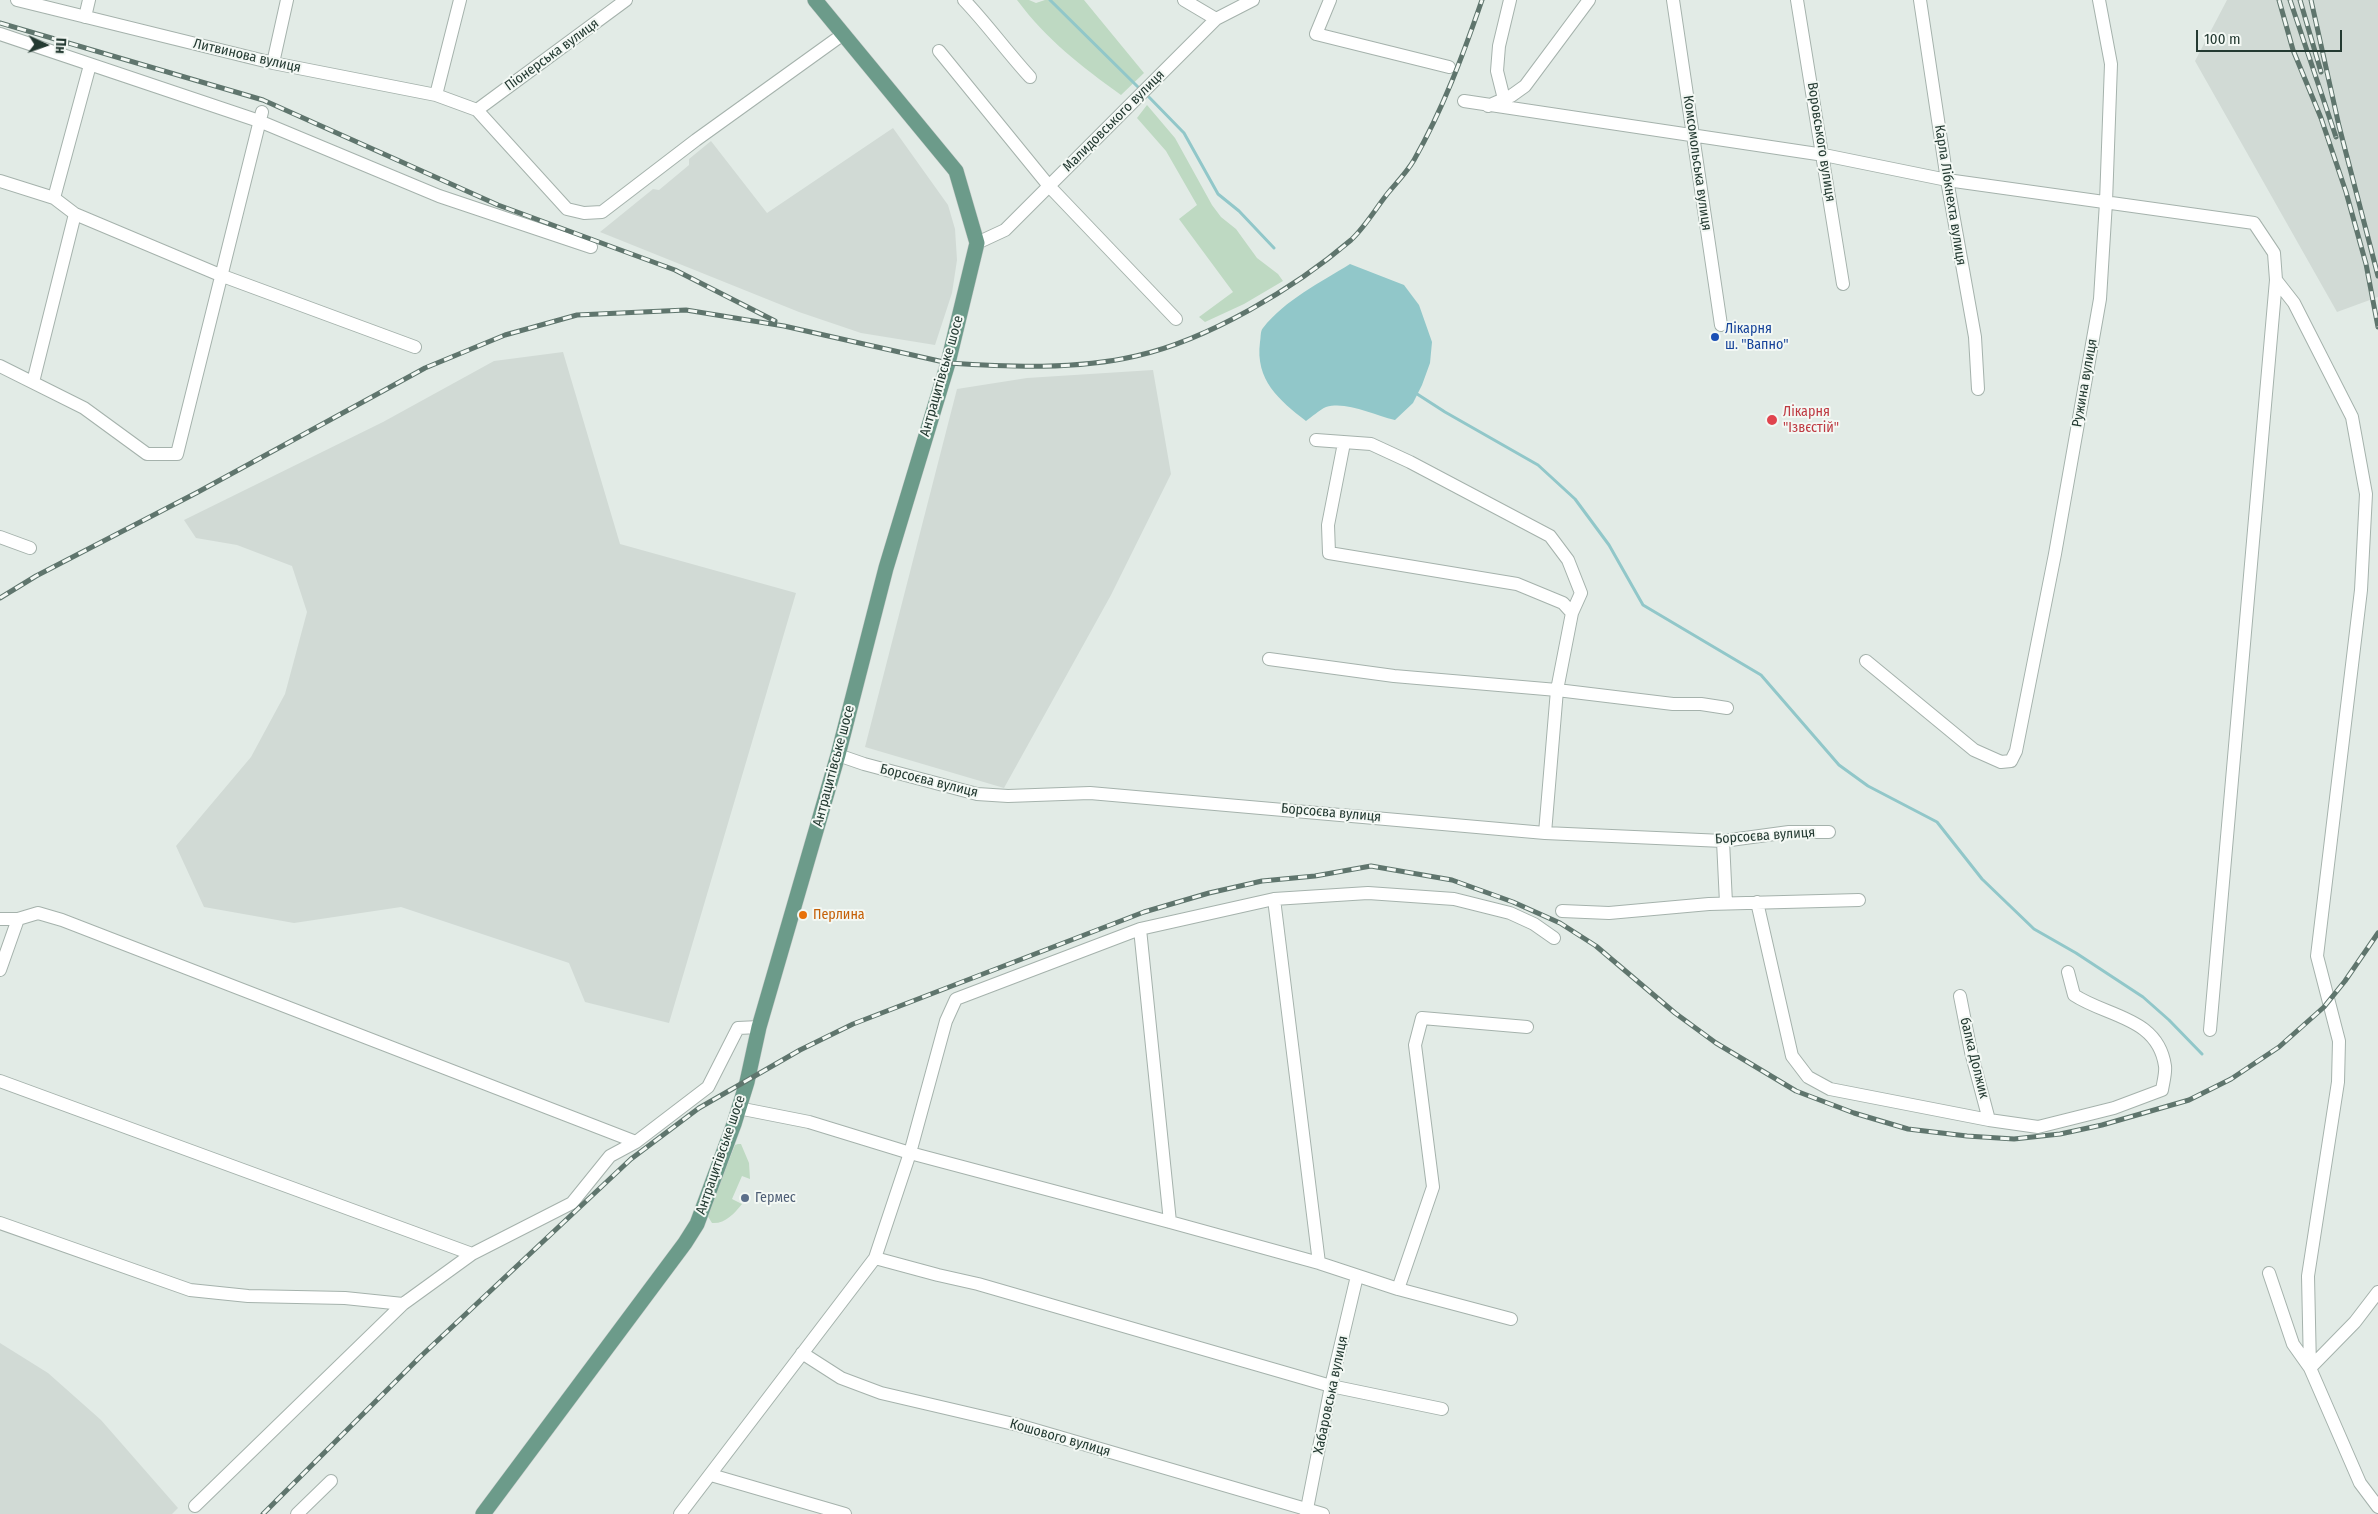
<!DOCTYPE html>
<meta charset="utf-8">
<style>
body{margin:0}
#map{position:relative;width:2378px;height:1514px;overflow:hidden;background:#e2ebe6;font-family:"Fira Sans Condensed",sans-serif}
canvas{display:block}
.north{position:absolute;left:20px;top:20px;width:50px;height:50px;-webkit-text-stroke:4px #f3f8f4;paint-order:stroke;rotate:93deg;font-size:14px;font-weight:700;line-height:20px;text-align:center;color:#243a32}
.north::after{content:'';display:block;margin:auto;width:18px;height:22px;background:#243a32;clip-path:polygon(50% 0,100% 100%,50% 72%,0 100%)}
.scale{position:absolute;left:2196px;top:30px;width:146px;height:22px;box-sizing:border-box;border:2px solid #243a32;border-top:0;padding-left:6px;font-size:15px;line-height:18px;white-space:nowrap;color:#243a32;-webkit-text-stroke:4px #f3f8f4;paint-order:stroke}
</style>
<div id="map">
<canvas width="2378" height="1514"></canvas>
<div class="north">Пн</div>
<div class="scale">100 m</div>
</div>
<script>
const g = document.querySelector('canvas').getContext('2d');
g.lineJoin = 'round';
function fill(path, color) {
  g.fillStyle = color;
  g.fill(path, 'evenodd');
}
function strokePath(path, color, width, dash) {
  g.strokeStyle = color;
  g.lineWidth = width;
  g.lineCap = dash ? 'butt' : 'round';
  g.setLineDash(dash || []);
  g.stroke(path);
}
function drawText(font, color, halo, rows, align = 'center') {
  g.font = font + ' "Fira Sans Condensed",sans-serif';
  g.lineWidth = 4;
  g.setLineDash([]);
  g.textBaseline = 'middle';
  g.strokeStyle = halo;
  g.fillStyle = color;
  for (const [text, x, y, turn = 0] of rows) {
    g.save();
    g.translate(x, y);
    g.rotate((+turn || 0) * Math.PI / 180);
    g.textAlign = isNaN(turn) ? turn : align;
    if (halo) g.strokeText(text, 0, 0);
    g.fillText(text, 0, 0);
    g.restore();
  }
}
fill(new Path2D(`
 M2227,0H2378V297L2337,312L2195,61Z
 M893,128L948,205L955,229L957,260L952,293L935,345L861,333L799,312L600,232L653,189L659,190L689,165V159L711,141L767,213Z
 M563,352L620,544L796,593L669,1023L585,1002L569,963L401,907L294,923L204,907L176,846L251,757L285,694L307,612L292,566L237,545L196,538L184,520L383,422L494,361Z
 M1153,370L1171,474L1111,595L1004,788L865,747L957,389L1027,378Z
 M0,1343L48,1373L101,1420L178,1508L172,1514H0Z`), '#d1dad5');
fill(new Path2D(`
 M1017,0H1029L1036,3L1045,0H1084L1144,73L1121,95C1081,66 1047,40 1017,0Z
 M1147,105L1175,138L1212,205L1221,217L1236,229L1257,258L1278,274L1283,281L1244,304L1205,322L1199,317L1233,292L1179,219L1197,205L1166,151L1137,118Z
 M738,1144H741L749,1163L750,1179L742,1176L732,1199L742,1204C734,1214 725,1224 712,1223L707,1215L735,1145Z`), '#bed9c2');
fill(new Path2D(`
 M1350,264L1404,285L1419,305L1432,342L1430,363L1422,385L1413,403L1395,420C1373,415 1347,401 1326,407C1319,410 1312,417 1306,421C1279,400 1255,380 1260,342C1261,338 1260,331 1263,328C1285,300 1321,282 1350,264Z`), '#91c7c9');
strokePath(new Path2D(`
 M1050,0L1140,89
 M1145,93L1184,133L1218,194L1239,211L1274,248
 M1414,392L1445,412L1538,465L1575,499L1609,545L1643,605L1761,675L1839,765L1868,786L1937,822L1982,879L2034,929L2076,953L2143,997L2169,1020L2202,1054`), '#91c7c9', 3);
const minor = new Path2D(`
 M17,0L273,63L436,95L477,110L567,209L584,213L602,212L696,140L842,35
 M964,0C987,24 1007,52 1030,77
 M1184,0L1216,19
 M1330,0L1316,34L1449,67
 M1673,0L1721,325
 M1797,0L1843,284
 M1920,0L1947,180L1975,337L1978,389
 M85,17L89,0
 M0,34L259,121L439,196L591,247
 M939,51L1049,186L1176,319
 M273,63L287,0
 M436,95L460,0
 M1504,99L1497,71L1499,46L1510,0
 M1464,101L1824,155L1947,180L2254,223L2274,253L2276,280L2294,303L2352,417L2366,494L2361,590L2317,956L2339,1041L2338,1082L2308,1276L2310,1368
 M1488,106L1511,96L1525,86L1589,0
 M477,110L626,0
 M0,181L54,198L75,214L220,275L415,347
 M54,198L90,65
 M977,243L1005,230L1216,19L1253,0
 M0,366L84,408L147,454H177L262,112
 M33,382L75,214
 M1316,440L1371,444L1410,462L1550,536L1568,560L1581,593L1572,613
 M1344,443L1328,525L1329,553L1517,584L1563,603L1572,613L1557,690L1545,833
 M0,537L30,548
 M1269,659L1394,676L1557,690L1673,704H1701L1727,708
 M1866,661L1974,750L2001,762L2011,761L2016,751L2055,554L2100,299L2106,202L2111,64L2099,0
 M838,755L864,764L977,794L1008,796L1090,793L1545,833L1723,841L1789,832H1829
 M1723,841L1726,903
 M1274,899L1319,1263
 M1757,902L1792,1056L1808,1077L1830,1089L1989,1120L2038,1127L2114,1108L2162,1090C2163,1083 2166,1073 2165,1066C2158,1017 2107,1017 2074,995L2068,972
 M1562,911L1609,913L1709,904L1859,900
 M0,919H18L38,913L62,920L636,1142
 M1140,929L1170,1222
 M0,970L18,919
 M1960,996L1971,1052L1989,1120
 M2210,1030L2276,280
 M0,1081L472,1254
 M738,1108L809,1122L910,1153L1170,1222L1319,1263L1398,1289L1511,1319
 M0,1223L190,1290L248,1296L345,1298L403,1304L472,1254L572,1203L610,1156L636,1142L708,1087L738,1028L759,1027
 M875,1258L938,1275L978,1284L1331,1386L1442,1409
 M2269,1273L2293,1344L2310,1368L2360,1483L2378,1507
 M1398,1289L1433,1187L1415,1045L1422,1018L1527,1027
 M802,1353L841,1378L881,1393L1018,1425L1323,1514
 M2310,1368L2355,1322L2378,1292
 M711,1475L845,1514
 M195,1506L403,1304
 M297,1514L331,1481
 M680,1514L875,1258L910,1153L946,1021L956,999L1140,929L1274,899L1368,893L1454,899L1510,913L1534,924L1554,938
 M1306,1514L1331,1386L1357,1276`);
const major = new Path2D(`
 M483,1514L685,1243L697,1224L734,1124L747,1082L759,1027L838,755L886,568L948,363L977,243L956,171L815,0`);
strokePath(minor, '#a5b2ac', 14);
strokePath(major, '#c2c8c6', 16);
strokePath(minor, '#fff', 12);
strokePath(major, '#6c9b8a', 15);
const rail = new Path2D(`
 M2279,0L2293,50L2321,118L2346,192L2366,264L2378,327
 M2290,0L2336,137
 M2300,0L2321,72
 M2311,0L2339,126L2378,276
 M0,23L263,100L498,205L675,270L775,321
 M0,598L36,576L198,492L425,368L505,335L577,315L686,310L784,326L948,363C1010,367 1075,370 1136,356C1208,340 1295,288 1351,240C1365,227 1376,208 1388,193C1397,182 1407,172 1414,160C1443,109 1463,55 1482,0
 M263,1514L420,1357L631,1159L699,1108L800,1050L853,1024L1144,912L1209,893L1262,881L1315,876L1371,866L1452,880L1513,902L1560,923L1596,946L1675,1013L1716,1043L1796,1091L1854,1113L1908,1129L1967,1136L2014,1139L2060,1134L2102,1125L2189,1100L2231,1079L2279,1047L2324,1007L2345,981L2378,933`);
strokePath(rail, '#5f756d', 5);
strokePath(rail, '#f3f8f4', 3, [9]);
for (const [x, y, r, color] of [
 [1715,337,5,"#1a4fb4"],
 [1772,420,6,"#e0444e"],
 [803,915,5,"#e8710a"],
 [745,1198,5,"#5c6f8a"]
]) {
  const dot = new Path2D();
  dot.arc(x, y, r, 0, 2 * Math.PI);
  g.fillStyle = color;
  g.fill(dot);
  strokePath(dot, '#f3f8f4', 2);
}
drawText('14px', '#243a32', '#f3f8f4', [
 ["Піонерська вулиця",552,55,-36],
 ["Литвинова вулиця",247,56,13],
 ["Малидовського вулиця",1114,121,-45],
 ["Воровського вулиця",1821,142,81],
 ["Комсомольська вулиця",1697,163,82],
 ["Карла Лібкнехта вулиця",1950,195,81],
 ["Антрацитівське шосе",942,376,-74],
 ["Ружина вулиця",2085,383,-80],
 ["Антрацитівське шосе",834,766,-75],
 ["Борсоєва вулиця",929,781,14],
 ["Борсоєва вулиця",1331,813,5],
 ["Борсоєва вулиця",1765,836,-4],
 ["балка Должик",1974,1058,76],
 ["Антрацитівське шосе",721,1155,-71],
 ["Хабаровська вулиця",1331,1395,-78],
 ["Кошового вулиця",1060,1438,16]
]);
drawText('14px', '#164399', '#f3f8f4', [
 ["Лікарня",1725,329],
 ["ш. \"Вапно\"",1725,345]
], 'left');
drawText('14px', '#be3a42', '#f3f8f4', [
 ["Лікарня",1783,412],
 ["\"Ізвєстій\"",1783,428]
], 'left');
drawText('14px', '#c56008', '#f3f8f4', [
 ["Перлина",813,915]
], 'left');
drawText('14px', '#4e5e75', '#f3f8f4', [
 ["Гермес",755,1198]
], 'left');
</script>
